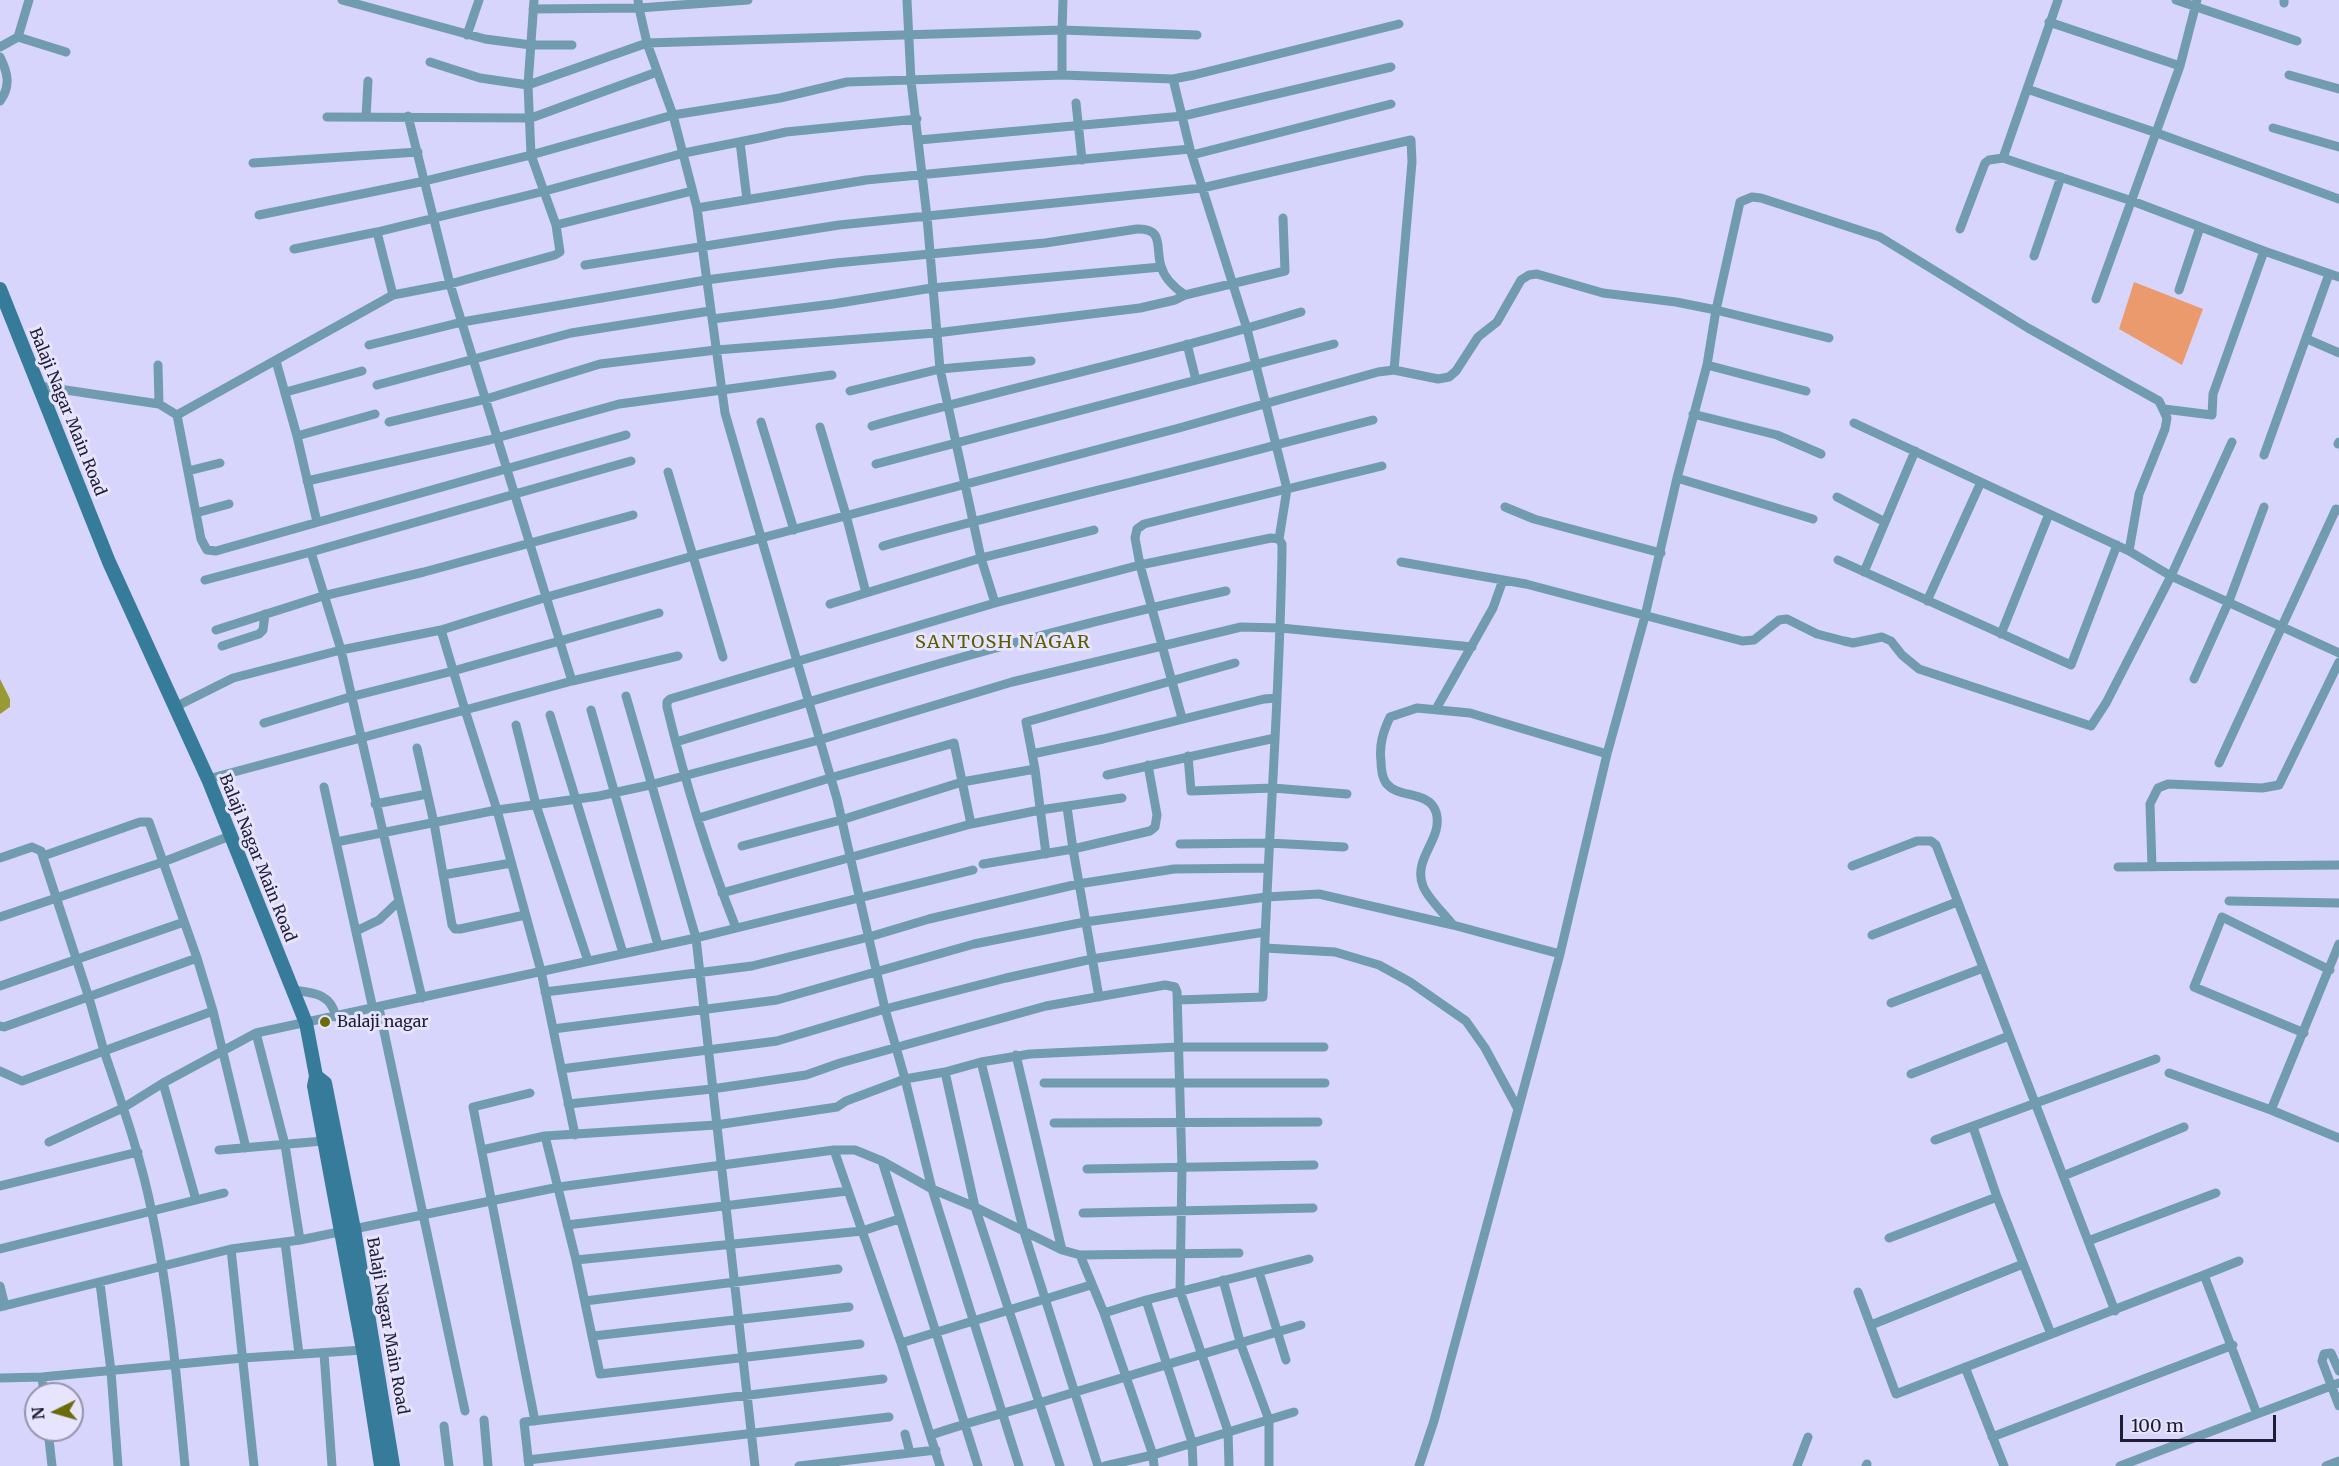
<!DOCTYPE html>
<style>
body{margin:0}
#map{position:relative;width:2339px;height:1466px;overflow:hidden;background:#d8d5fc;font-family:Merriweather,serif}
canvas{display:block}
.north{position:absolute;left:24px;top:1382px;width:60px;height:60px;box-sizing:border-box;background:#e6e4fe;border:2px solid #9694ad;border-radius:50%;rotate:265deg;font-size:16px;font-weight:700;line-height:24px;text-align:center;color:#1f1c34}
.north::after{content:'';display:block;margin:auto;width:21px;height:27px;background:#6c6b09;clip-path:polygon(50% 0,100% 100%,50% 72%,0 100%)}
.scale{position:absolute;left:2120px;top:1415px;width:156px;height:27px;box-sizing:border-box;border:3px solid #1f1c34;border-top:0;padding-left:8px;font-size:18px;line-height:21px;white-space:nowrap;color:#1f1c34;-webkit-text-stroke:4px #e6e4fe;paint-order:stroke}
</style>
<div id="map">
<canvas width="2339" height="1466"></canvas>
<div class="north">N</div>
<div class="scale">100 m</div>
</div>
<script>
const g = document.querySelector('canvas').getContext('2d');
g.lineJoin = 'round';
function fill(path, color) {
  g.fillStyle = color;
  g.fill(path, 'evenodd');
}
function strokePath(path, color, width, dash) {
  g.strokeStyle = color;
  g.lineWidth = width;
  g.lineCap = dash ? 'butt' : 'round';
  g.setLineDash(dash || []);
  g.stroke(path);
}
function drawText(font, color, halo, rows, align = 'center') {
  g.font = font + ' Merriweather,serif';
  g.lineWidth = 6;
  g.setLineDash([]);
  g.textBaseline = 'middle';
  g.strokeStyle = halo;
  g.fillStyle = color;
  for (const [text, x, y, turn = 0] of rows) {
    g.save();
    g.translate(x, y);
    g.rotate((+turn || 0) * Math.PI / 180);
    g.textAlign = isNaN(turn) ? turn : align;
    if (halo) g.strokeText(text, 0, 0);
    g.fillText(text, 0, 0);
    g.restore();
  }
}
fill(new Path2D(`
 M2134,282L2203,309L2182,365L2119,329Z`), '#eb9a6d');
fill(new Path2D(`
 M0,679L10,699V707L0,714Z`), '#9a9a35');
strokePath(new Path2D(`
 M342,0L485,39L531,45H572
 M534,0L528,85L531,155L556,225L560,252L555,255L450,284L393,295L177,415L201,539L207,550L216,551L626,435
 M638,0L639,8L748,0
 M907,0L911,81L927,217L940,369L981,558L995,603
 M2176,0L2297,41
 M2284,3V0
 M2049,22L2180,66
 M467,35L479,0
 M18,37L66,52
 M0,47L18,37L29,0
 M0,57C8,73 11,86 0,101
 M430,62L480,78L528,85L647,43L1062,30L1063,0
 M1062,75V30L1197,35
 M2289,75L2339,89
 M1173,79L1194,75L1399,24
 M2027,89L2157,133L2339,199
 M1076,103L1082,160
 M408,116L450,284L572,681L465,710L497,810L541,971L575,1135
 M327,117L531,118L657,72
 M366,117L368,81
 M2273,128L2339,147
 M919,140L1183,116L1391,67
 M740,142L747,200
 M1192,155L1391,104
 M2003,158L2058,0
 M253,163L418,152
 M697,208L866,180L1190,149
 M259,215L425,181L531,155L673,115L780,98L847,82L1062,75L1173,79L1190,149L1247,329L1276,445L1373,420
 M556,225L692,191
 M1960,229L1985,163L1989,160L2003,158L2132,201L2264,251L2339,277
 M294,249L377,232
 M2034,256L2061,177
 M585,265L839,225L1202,188L1411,140L1412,162L1394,370
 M2179,290L2200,227
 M393,295L377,232L545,191L684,153L759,138L786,132L917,119
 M2096,299L2180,66L2197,0
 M712,319L833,304L932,288L1161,267
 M2307,339L2339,353
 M1187,344L1196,380
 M369,345L462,322L706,280L836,263L1045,243L1137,229C1165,228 1155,248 1161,266C1164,278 1175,288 1185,295L1285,271L1283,218
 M276,361L297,436L317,522
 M158,365L159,404
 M1707,365L1806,391
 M377,385L571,333L710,311
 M39,386L159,404L177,415
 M850,391L940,369L1031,361
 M286,392L362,371
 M2164,409L2212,415L2213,394L2264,251
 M1693,414L1777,435L1821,454
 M389,422L486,399L600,364L716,350L936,333L1140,308L1175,300L1185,295
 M761,422L794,530
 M1854,423L2129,551L2171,576L2339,653
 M872,426C1014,386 1160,356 1301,312
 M820,427L846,515L866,593L981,558L1094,530
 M297,436L375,414
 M2338,444L2339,442
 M2264,455L2329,274
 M876,464L1334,344
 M188,471L220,463
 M668,472L723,657
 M1677,478L1813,519
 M307,481L489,440L619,404L832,375
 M1837,497L1885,522
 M1505,507L1534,519L1661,553
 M196,513L229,504
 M883,546C1014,509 1146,480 1276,445L1287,489L1144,524L1137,529L1135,538L1140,565L1182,718
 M311,552L631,461
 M1838,560L2071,665L2117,545
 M1401,562L1526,584L1742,641L1754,640L1779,620L1787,619L1817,634L1844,641L1853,643L1882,637L1891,641L1902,655L1919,669L2091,726L2106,703L2171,576L2232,442
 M1864,572L1915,451
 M205,580L311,552L341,650L399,901L379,920L356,931
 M1927,601L1981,482
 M830,604L866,593
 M216,630L323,596L424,572L633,515
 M2001,634L2049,514
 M222,646L259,634L263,630L265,614
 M2194,679L2229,601L2264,507
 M572,681L678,656
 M626,696L696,938L755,1466
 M175,707L233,678L341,650L441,630L547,597L693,556L1179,428L1378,372L1394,370L1438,379L1449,377L1456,371L1478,337L1497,322L1521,280L1529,275L1537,274L1603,293L1676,302L1716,310L1829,338
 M1436,709L1493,608L1503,580
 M591,710L658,945
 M550,715L623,953
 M264,723L350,697L453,671L659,613
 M516,725L536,805L588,961
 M676,742C857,687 1040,631 1226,591
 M417,748L434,823L452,925L455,929H460L525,915
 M1032,754L1103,739L1264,699L1277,698
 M1188,756L1191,791L1273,788L1347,794
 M2219,763L2336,509L2339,510
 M1107,775L1275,738
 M208,779L465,710L441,630
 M324,787L373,1009
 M375,804L427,794
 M1067,807L1073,849L1150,831L1155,827L1157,815L1148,765
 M699,818L830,778L954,743L971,824
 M336,842L497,810L599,796L650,785L819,740L1012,682L1241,627L1281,628L1472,647
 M1180,844L1269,843L1344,847
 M742,846L841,820L962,782L1035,769
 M1046,854L1035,769L1026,722L1235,663
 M43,856L140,822H149L197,958L213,1011
 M0,858L32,847L41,851L89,998L104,1051L22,1081L0,1071
 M983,864L1073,849L1099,997
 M1852,866L1917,841H1931L1936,845L2115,1311
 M2118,867L2339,865
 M2152,867L2150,804L2158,788L2168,784L2262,788L2279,785L2339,662
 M443,875L511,863
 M722,893L971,824L1040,810L1122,798
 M399,901L422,998
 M2229,901L2339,903
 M0,917L163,862L230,836
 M1453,925C1444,913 1428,899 1423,886C1412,858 1444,839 1436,812C1429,790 1398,799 1386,783C1382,777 1381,769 1381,761C1379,745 1383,732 1390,717L1417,708L1470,713L1607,754
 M736,928C708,857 685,782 667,707V702L670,699L995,603L1140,565L1271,538L1279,539
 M1872,935L1957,902
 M1265,948L1335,952L1379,965L1410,982L1466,1021L1485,1048L1518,1109
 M0,986L184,922
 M293,990C313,993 331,993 336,1017
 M545,992L752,966L869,937L929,919L1078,884L1174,869L1268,868
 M1178,1000L1263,997C1267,848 1280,699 1282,550V544L1279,539L1287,489L1382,466
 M1891,1003L1983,968
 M379,1008L465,1411
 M0,1026L4,1027L197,958
 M553,1029L777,1000L974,944L1085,922L1266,897L1319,894L1453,925L1560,954
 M256,1033L285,1145L300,1240
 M2304,1033L2194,987L2222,917L2330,970
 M1016,1055L1062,1250
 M981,1062L945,1072L905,1079L932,1189L1019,1466
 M561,1069L777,1041L885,1009L1006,978L1092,959L1265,932
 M945,1072L975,1207L1060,1466
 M2169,1073L2271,1110L2339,1138
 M1911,1074L2009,1036
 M163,1083L196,1200
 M1044,1083H1325
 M530,1093L473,1107L535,1421
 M568,1104L712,1089L806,1075L840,1063L1046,1006L1165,985L1175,987L1177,992L1182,1168L1180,1291L1228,1431L1229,1466
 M2271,1110L2339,944
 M1054,1123L1318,1122
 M1973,1127L1997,1197L2051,1334
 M545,1136L576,1260L600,1374L860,1344
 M1935,1140L2156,1059
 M49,1142L123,1108L163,1083L256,1033L696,938L973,870
 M219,1150L323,1141
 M482,1150L545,1136L716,1125L837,1107L846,1101L905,1079L885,1009L837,799L725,413L697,208L673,115L647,43L639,8L533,9
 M834,1150L901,1343L940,1466
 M882,1161L978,1466
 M1087,1169L1314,1165
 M2063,1176L2184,1127
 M0,1186L138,1152
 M1083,1213L1313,1208
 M567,1225L847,1191
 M1889,1238L1997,1197
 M2088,1241L2216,1193
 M285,1242L299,1354
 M0,1249L224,1193
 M231,1249L254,1466
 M1080,1255L1239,1253
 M576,1260L862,1231L899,1219
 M2239,1261L2204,1275L2257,1414
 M1259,1272L1286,1360
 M1223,1280L1241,1345L1269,1420V1466
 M100,1283L111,1371L118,1466
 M0,1286L5,1306
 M1858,1292L1896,1394L2204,1275
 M1146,1300L1192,1442L1193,1466
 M585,1301L838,1269
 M0,1307L231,1249L300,1240L559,1187L834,1150H855L882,1161L932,1189L975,1207L1062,1250L1080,1255L1104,1313L1153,1455L1154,1466
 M1104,1313L1146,1300L1309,1259
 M1871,1325L2023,1264
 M593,1336L849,1307
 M901,1343L1091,1285
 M324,1353L332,1466
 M1965,1367L2004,1466
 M2339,1371L2331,1353L2324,1354L2322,1361L2339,1406
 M42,1377L44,1394
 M0,1378L42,1377L243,1358L363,1350
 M484,1420L488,1466
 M444,1426L449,1466
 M48,1430L52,1466
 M905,1434L910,1453L936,1450
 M931,1435C968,1422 1005,1413 1042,1402C1128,1376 1215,1350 1301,1325
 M1992,1437L2233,1345
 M528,1460L889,1417
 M185,1466C177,1381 170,1296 152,1213C141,1157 122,1104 104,1051L213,1011L246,1148
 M529,1466L524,1422L883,1379
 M799,1466L910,1453
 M1098,1466L1024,1232L981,1062L1030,1054L1179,1047H1324
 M1105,1466L1153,1455L1294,1412
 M1419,1466L1434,1421L1560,954L1607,754L1645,616L1677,478L1707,365L1716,310L1740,202L1752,197L1761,198L1880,237L2028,328L2159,401L2167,418L2165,429L2139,494L2129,551
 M1797,1466L1808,1437
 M1866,1466L1867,1464
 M2120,1466L2339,1383
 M2326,1466L2339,1461`), '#719baf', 9);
strokePath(new Path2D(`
 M0,289L109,562L208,779L306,1023L316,1076L325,1083L354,1229L393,1466
 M316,1076L314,1086L363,1350L381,1466`), '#367b99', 14);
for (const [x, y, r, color] of [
 [325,1022,6,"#6c6b09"]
]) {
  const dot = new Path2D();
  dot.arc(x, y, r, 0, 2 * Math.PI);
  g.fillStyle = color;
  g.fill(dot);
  strokePath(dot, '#e6e4fe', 2);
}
drawText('16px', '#1f1c34', '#e6e4fe', [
 ["Balaji Nagar Main Road",67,412,68],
 ["Balaji Nagar Main Road",257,858,68],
 ["Balaji Nagar Main Road",387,1326,80]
]);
drawText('16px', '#1f1c34', '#e6e4fe', [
 ["Balaji nagar",337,1022]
], 'left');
g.letterSpacing = '1.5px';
drawText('18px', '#5c5c00', '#e6e4fe', [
 ["SANTOSH NAGAR",1003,643]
]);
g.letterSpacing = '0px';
</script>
